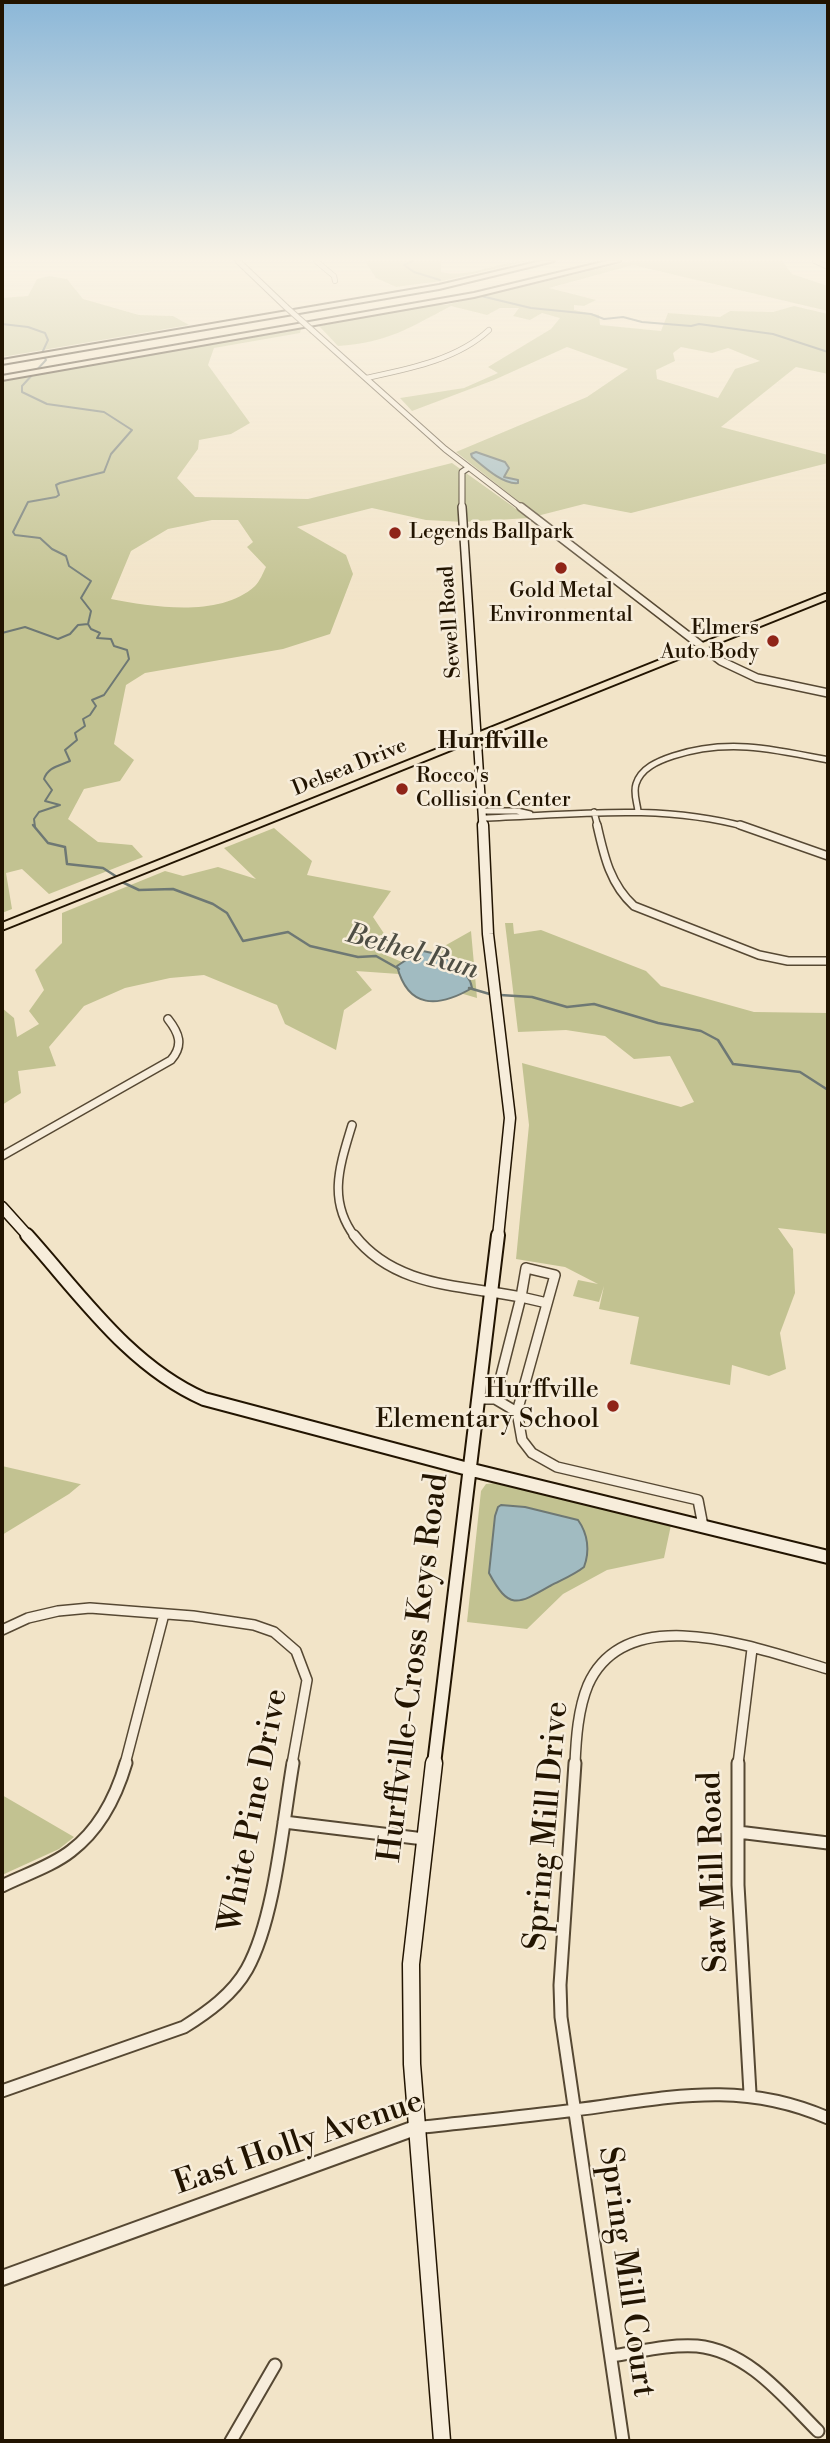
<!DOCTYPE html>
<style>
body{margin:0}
#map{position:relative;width:830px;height:2443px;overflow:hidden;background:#f2e4c8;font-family:"Libre Bodoni",serif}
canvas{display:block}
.frame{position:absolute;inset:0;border:4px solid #221401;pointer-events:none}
</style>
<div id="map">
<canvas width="830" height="2443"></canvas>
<div class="frame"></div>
</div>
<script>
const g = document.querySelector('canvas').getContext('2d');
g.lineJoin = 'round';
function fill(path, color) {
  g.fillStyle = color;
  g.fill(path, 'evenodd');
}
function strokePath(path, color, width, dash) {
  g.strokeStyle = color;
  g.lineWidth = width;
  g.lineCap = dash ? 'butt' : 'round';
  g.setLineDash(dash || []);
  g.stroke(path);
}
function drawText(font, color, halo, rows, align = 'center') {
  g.font = font + ' "Libre Bodoni",serif';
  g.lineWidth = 5;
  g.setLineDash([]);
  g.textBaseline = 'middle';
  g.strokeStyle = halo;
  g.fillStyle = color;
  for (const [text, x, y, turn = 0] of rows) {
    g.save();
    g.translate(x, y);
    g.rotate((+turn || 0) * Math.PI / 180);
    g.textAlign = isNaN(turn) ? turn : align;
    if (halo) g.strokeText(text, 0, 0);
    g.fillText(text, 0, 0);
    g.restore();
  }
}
fill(new Path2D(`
 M365,261H441V272C469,279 499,261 528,261L442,281L396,287L376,278Z
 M631,261H782L792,274L828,286V311L633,265L549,288L596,300L584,306L574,305V310L599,315L600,325L661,331L668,313L720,317L730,311L773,312L794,306L828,314V374L796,367L721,427L828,455V463L631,513L584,504L537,516L456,452L587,397L628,369L567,347L494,380L412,411L400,398L464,388L498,373L488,367L551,329L560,318L542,313L530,320L513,316L519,308H500L487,315L451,306C409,328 387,343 338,346L319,326L438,304L445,305ZM681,347L712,353L728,348L760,361L735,369L718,398L657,379L656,370L675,361L673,353Z
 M49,276L67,279L83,299L139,315L173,316L189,325L2,357V298L28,296L37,279Z
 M301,329L300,333L214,348L208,365L250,423L231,434L199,440L198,449L177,478L195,497L308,499L452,463L529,518L464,522L426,520L372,508L297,527L346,555L353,574L330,634L283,649L145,673L126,685L114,744L134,760L120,781L84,789L68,819L98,842L132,845L143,857L49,894L22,869L6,873L12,909L2,913V381ZM212,520H238L253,542L247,547L266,567C263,573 260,581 255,586C220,618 153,607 111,599L131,551L168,529Z
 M274,828L312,861L307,875L391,891L373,917L385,935L376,951L402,962L432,953L471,931L477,998L460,993L428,1002L399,974L356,971L372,990L344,1010L336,1050L285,1024L277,1005L204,975L170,978L125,988L84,1006L49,1047L56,1066L18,1071L21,1093L2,1105V1008L14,1018L17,1037L39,1024L29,1011L44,990L35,970L62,943V913L165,871L183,876L218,867L256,879L224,848Z
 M505,923H513L514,934L541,930L646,971L661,986L754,1012L828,1013V1234L778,1228L793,1249L795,1293L780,1333L786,1369L769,1376L732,1365L730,1385L630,1364L639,1317L599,1309L604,1286L599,1302L573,1296L578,1280L598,1284L565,1267L516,1259L529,1125L522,1063L681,1107L694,1102L670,1056L634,1059L605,1036L566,1030L518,1032Z
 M2,1466L80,1484H81L69,1494L2,1535Z
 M496,1483L671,1525L664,1558L607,1570L563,1594L527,1629L467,1622L481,1491L486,1484Z
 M2,1795L74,1837L59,1849L2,1875Z`), '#c2c291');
const water = new Path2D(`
 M476,452L505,462L509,468L504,477L518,480V483C503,485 483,466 472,457L471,454Z
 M423,951C442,954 469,968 472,988C438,1008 408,1009 397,966L415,954Z
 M501,1505L525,1507L578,1520C588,1534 590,1551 584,1567C574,1575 561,1580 550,1586C517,1605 509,1610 489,1573L495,1516L498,1507Z`);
fill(water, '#a1bbc1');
strokePath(water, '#6e7874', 2);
strokePath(new Path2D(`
 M413,261L404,265L414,272L440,280
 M481,296L531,308L591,314L604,319L623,317L642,322L691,326L699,324L773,334L828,352
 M2,324L28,327L45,333L48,340L42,353L46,360L22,386V392L47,404L104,412L132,430L111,454L104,472L60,483L56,485L59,495L56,497L28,502L13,532L15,535L40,538L52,549L66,556L69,566L91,581L81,598L91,611L88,624
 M2,633L25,627L58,639L70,634L78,625L88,624
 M35,827L34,819L39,812L60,805L45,801L52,790L44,779C48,767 59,766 70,761L65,750L77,740L75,733L85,726L83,719L90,715L96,706L92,700L104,695L129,659L127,650L114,646L111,639L97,638L100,633L91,629L88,624`), '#6e7874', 2);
strokePath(new Path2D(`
 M33,825L48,843L65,847L67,864L103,868L117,877
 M122,882L139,890L173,889L213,904L227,913L243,941L288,932L310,946L358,957L376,956L399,969
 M469,988L493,995
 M500,995L532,997L567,1007L594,1004L658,1023L701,1031L718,1040L733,1064L800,1072L828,1090`), '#6e7874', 2.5);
const minorFar4 = new Path2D(`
 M316,261L334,276L335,281
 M815,261L828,267
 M366,378C408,369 457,360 489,330`);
const minorFar3 = new Path2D(`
 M483,811H517L530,814
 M638,811C637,802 633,793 636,784C641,768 658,761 673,756C727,738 774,749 828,760
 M594,812L598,827
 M483,818C572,815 658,803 746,827`);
const minorFar2 = new Path2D(`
 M597,825C604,856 610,884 634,906L759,955L788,961H828
 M740,825L828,856
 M352,1125C340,1165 327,1200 355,1237
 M2,1156L171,1060C184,1045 179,1033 168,1019`);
const minorFar1 = new Path2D(`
 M354,1235C395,1288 462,1285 521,1297L526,1268L555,1275L517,1412L522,1440L532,1453L557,1467L698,1500L703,1526
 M478,1399H495L521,1297L547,1303
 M495,1399L517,1412
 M2,1630L28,1618L58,1611L90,1608L193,1616L254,1625L274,1632L296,1651L307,1680L292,1764
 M125,1764L164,1614
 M575,1764C576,1739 578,1709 588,1685C627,1597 761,1650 828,1669
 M738,1764L752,1649`);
const minor = new Path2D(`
 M575,1763L560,1985L561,2017L623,2441
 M738,1763V1885L750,2093
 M284,1822L424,1839
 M738,1832L828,1843
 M2,1886C24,1875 52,1866 71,1851C100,1829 116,1797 126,1763
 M2,2091L184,2027C208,2012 233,1994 247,1969C275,1919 283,1821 293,1763
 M415,2128C468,2122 522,2117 575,2110C667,2098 739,2079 828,2118
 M611,2356C639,2352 668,2344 697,2346C748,2351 784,2397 818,2431
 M231,2441L275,2365`);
const tertiaryFar2 = new Path2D(`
 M238,261L286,307
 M313,331L445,449L523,509`);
const tertiaryFar1 = new Path2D(`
 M521,507L721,661L757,678L828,693`);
const tertiary = new Path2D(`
 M2,2278L415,2128`);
const secondaryFar4 = new Path2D(`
 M462,509V472L468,468`);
const secondaryFar3 = new Path2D(`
 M462,507L483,827`);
const secondaryFar2 = new Path2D(`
 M483,825L488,934L510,1118L498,1237
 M2,1207L29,1237`);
const secondaryFar1 = new Path2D(`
 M27,1235C80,1294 129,1366 204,1399L468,1469L828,1557
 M434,1764L498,1235`);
const secondary = new Path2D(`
 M434,1763L411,1964L412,2064L442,2441`);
const primary = new Path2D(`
 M825,594H828V599L2,930V923Z`);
const motorway = new Path2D(`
 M541,261H554L439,289L2,364V360L439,285Z
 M607,261H620L474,297L2,380V376L474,293Z`);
strokePath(minorFar4, '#564833', 6);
strokePath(minorFar3, '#564833', 8);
strokePath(minorFar2, '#564833', 10);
strokePath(minorFar1, '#564833', 12);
strokePath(minor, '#564833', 15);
strokePath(tertiaryFar2, '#564833', 7);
strokePath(tertiaryFar1, '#564833', 10);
strokePath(tertiary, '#564833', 18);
strokePath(secondaryFar4, '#221401', 7);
strokePath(secondaryFar3, '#221401', 10);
strokePath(secondaryFar2, '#221401', 13);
strokePath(secondaryFar1, '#221401', 16);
strokePath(secondary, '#221401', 19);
strokePath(primary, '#221401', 4);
strokePath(motorway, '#221401', 4);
strokePath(minorFar4, '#f7eddb', 4.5);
strokePath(minorFar3, '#f7eddb', 5);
strokePath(minorFar2, '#f7eddb', 7);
strokePath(minorFar1, '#f7eddb', 9);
strokePath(minor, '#f7eddb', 11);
strokePath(tertiaryFar2, '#f7eddb', 5);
strokePath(tertiaryFar1, '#f7eddb', 7);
strokePath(tertiary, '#f7eddb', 14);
strokePath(secondaryFar4, '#f7eddb', 5);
strokePath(secondaryFar3, '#f7eddb', 7);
strokePath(secondaryFar2, '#f7eddb', 10);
strokePath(secondaryFar1, '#f7eddb', 12);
strokePath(secondary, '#f7eddb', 16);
fill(primary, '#f2e4c8');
fill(motorway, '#f2e4c8');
const tertiaryBridge = new Path2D(`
 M286,307L313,331`);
strokePath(tertiaryBridge, '#564833', 7, []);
strokePath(tertiaryBridge, '#f7eddb', 5);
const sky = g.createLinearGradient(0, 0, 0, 603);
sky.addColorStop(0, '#8bb7d8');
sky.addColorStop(0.43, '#f9f3e6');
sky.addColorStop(1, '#f9f3e600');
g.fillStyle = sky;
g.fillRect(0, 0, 830, 603);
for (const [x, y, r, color] of [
 [395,533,7,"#8f2418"],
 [561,568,7,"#8f2418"],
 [773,641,7,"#8f2418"],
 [402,789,7,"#8f2418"],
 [613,1406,7,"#8f2418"]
]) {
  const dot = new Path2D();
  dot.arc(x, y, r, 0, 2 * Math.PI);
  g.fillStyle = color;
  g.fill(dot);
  strokePath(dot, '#f7eddb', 2.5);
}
drawText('21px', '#221401', '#f7eddb', [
 ["Legends Ballpark",409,533],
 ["Gold Metal",561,592,"center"],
 ["Environmental",561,616,"center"],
 ["Elmers",759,629,"right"],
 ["Auto Body",759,653,"right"],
 ["Rocco's",416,777],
 ["Collision Center",416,801]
], 'left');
drawText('21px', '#221401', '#f7eddb', [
 ["Sewell Road",451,622,-94],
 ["Delsea Drive",350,768,-22]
]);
drawText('bold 24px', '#221401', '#f7eddb', [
 ["Hurffville",493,742]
]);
drawText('26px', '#221401', '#f7eddb', [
 ["Hurffville",599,1391],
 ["Elementary School",599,1421]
], 'right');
drawText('italic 28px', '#4e4e44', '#f7eddb', [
 ["Bethel Run",412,953,16]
]);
drawText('32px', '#221401', '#f7eddb', [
 ["Hurffville-Cross Keys Road",415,1668,-83],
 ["White Pine Drive",255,1811,-79],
 ["Spring Mill Drive",548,1826,-85],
 ["Saw Mill Road",715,1872,-92],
 ["East Holly Avenue",299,2144,-19],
 ["Spring Mill Court",625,2272,82]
]);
</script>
